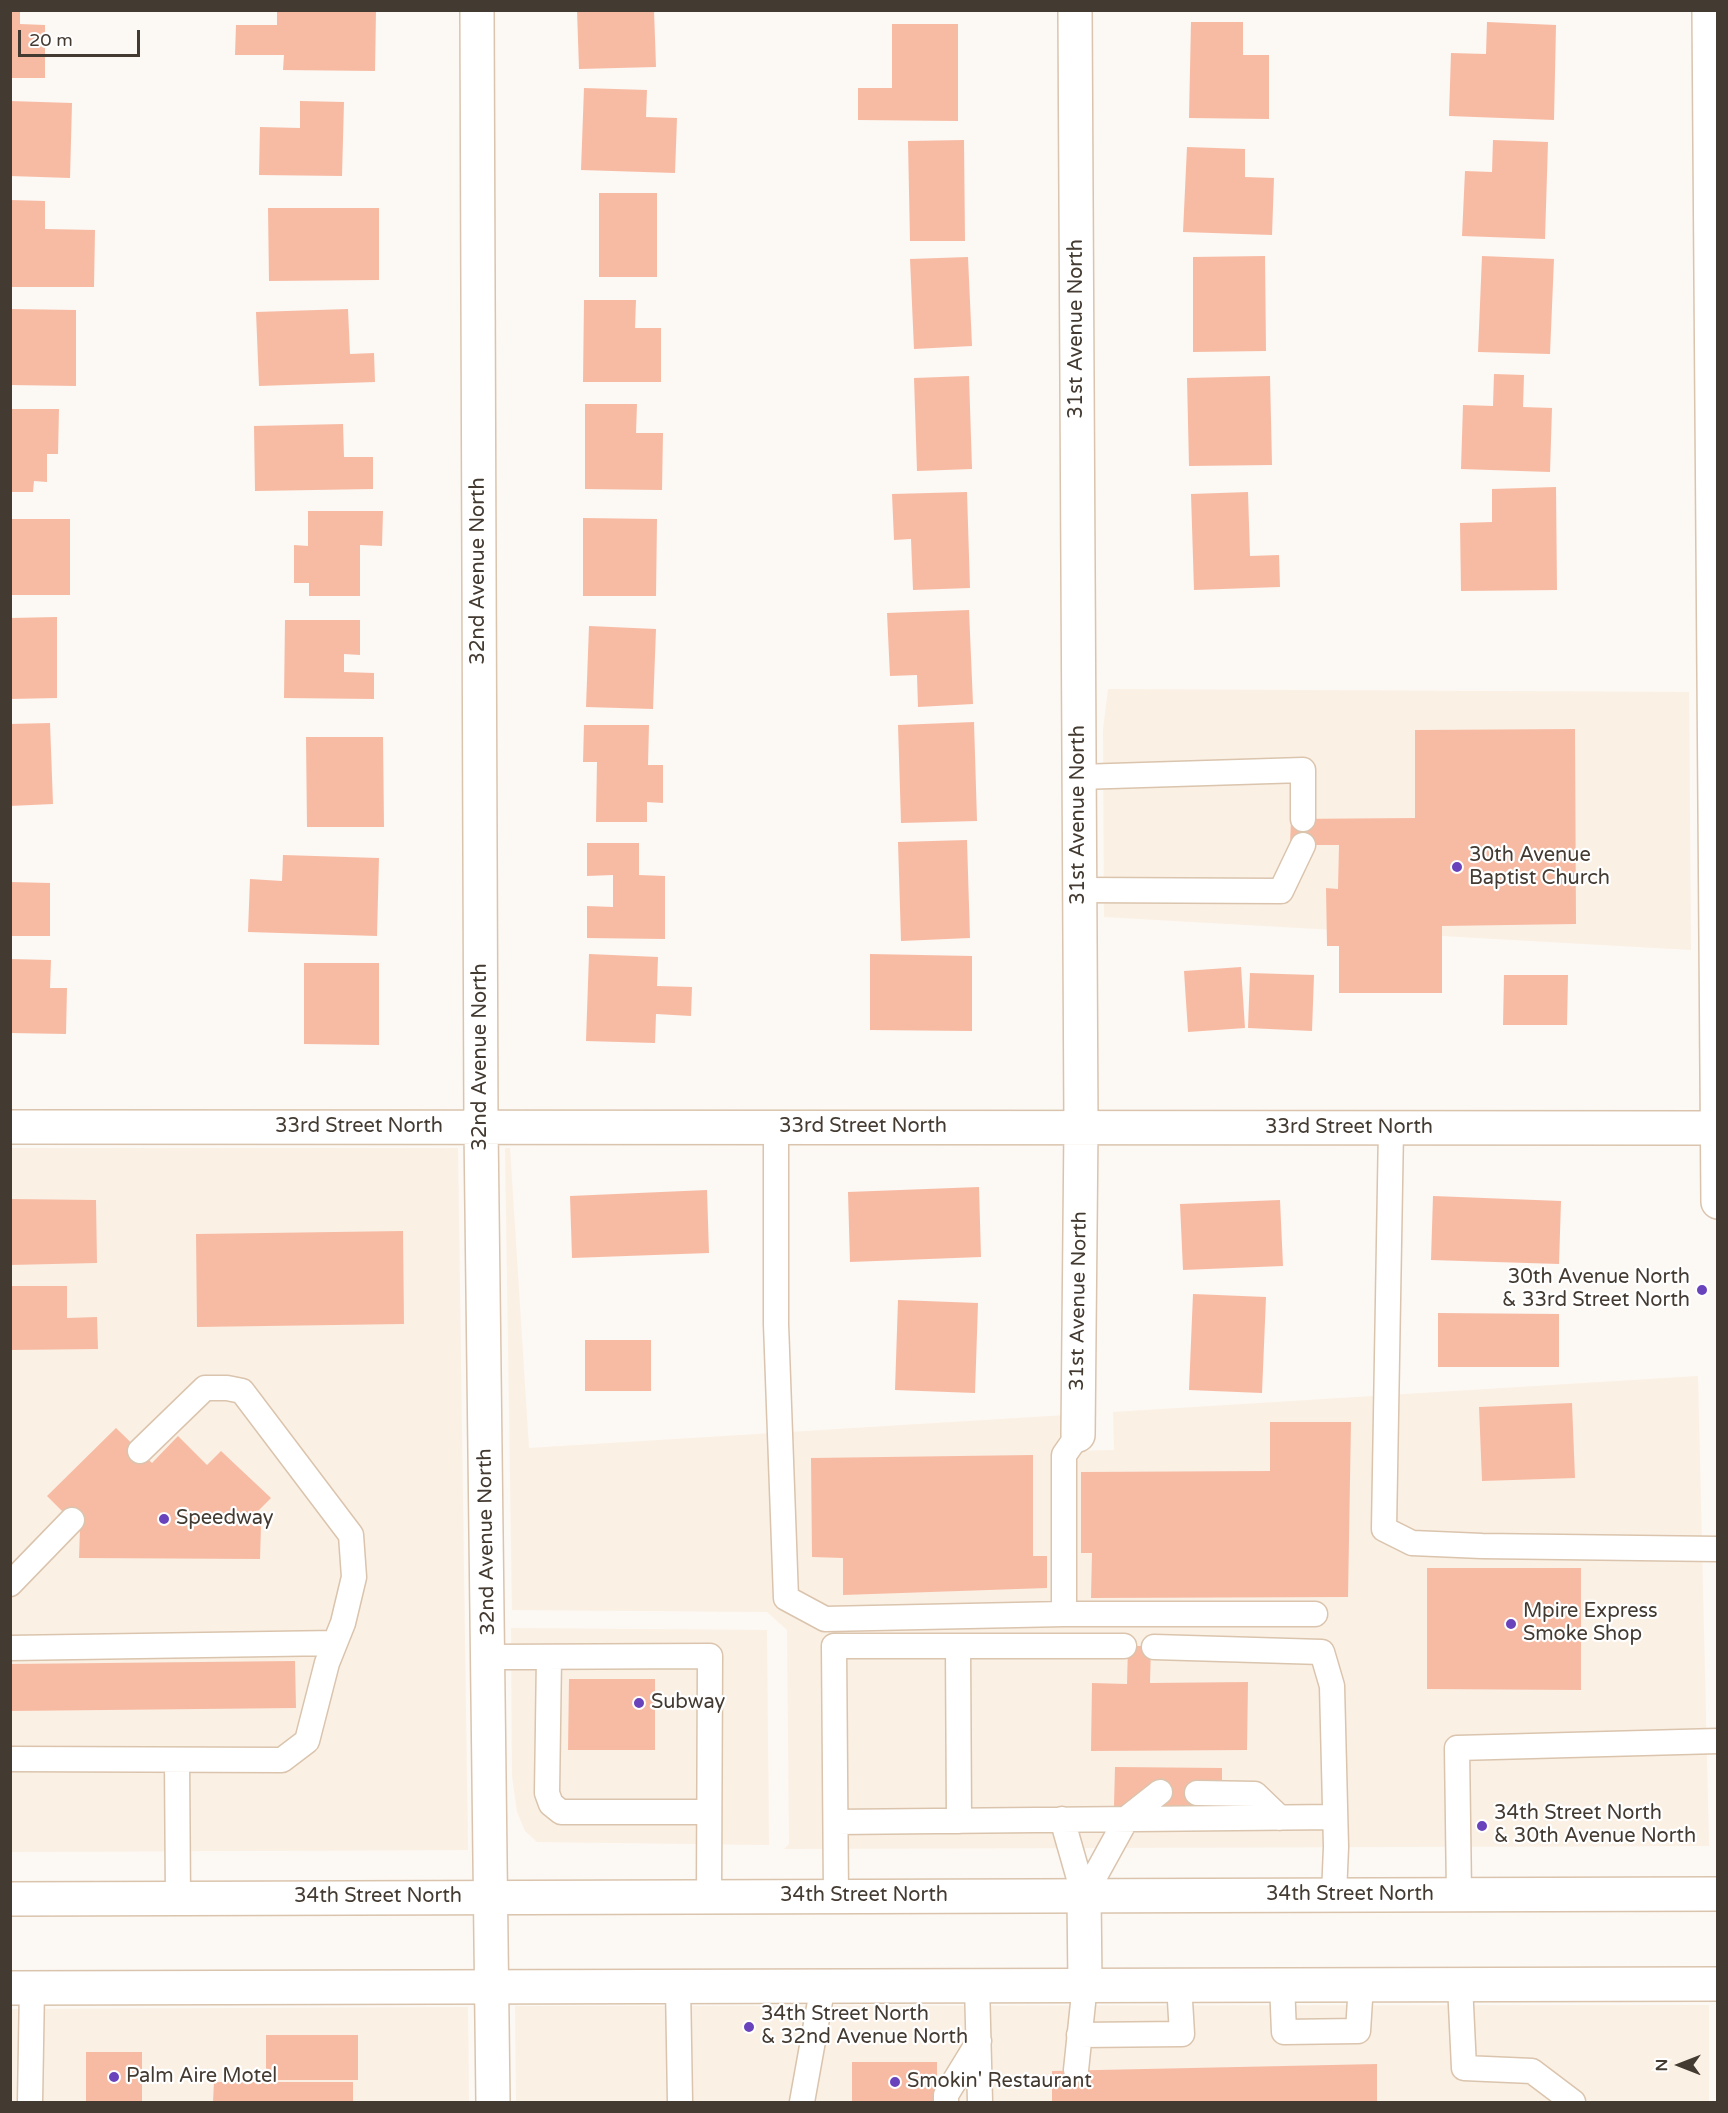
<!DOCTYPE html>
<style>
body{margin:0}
#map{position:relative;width:1728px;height:2113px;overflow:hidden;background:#fcf8f3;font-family:"Varela Round",sans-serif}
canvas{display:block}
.frame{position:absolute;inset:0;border:12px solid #433a31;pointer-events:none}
.north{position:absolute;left:1650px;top:2035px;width:60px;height:60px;-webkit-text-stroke:4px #fff;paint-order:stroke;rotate:270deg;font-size:16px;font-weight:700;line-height:24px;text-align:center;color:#433a31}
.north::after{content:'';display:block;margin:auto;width:21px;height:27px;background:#433a31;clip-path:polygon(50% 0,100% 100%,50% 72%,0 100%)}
.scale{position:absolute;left:18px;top:30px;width:122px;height:27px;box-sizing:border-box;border:3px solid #433a31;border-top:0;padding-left:8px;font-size:18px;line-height:21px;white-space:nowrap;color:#433a31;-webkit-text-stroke:4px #fff;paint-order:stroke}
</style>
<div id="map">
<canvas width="1728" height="2113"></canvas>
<div class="frame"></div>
<div class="north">N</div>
<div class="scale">20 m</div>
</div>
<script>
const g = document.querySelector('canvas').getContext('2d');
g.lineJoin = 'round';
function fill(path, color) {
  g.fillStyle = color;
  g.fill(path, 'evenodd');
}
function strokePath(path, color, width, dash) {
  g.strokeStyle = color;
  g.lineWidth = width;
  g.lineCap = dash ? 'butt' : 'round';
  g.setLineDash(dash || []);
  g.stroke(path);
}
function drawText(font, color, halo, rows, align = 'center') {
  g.font = font + ' "Varela Round",sans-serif';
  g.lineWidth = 4.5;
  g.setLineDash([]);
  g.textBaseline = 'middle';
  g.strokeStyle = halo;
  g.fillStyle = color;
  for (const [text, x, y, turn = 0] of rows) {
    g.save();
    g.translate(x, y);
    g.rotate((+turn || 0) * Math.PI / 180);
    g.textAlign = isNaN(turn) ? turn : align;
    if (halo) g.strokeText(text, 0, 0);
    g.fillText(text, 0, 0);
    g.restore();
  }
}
fill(new Path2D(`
 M1108,689L1689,692L1691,950L1104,917L1103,730Z
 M10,1148H458L468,1850L11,1852Z
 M505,1148H510L529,1448L1066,1415L1067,1451L1114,1450L1113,1412L1698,1376L1709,1846L784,1849L789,1844L787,1630L767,1612L512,1610Z
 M511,1628L767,1630L769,1845L537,1842L525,1831L517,1812L512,1776Z
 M1709,2005V2102H516L515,2006Z
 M468,2007L469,2102H11L10,2009Z`), '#fbf0e4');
fill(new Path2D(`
 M10,10H20V24L45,25V78H10Z
 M277,10H376L375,71L283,70L284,55H235L236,25H277Z
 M577,10H654L656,67L579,69Z
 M1191,22H1243V55H1269V119L1189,118Z
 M1487,22L1556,25L1554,120L1449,116L1451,53L1486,54Z
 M892,24H958V121L858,120V88H892Z
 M584,88L647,90L646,117L677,118L675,173L581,170Z
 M10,101L72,103L70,178L10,176Z
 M300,101L344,102L342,176L259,175L260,127L300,128Z
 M964,140L965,241H910L908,141Z
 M1493,140L1548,142L1545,239L1462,236L1465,171L1492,172Z
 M1187,147L1245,149V177L1274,178L1272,235L1183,232Z
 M599,193H657V277H599Z
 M10,200L45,201V229L95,230L94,287H10Z
 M268,208H379V280L269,281Z
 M1265,256L1266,351L1193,352V257Z
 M1482,256L1554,259L1550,354L1478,352Z
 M968,257L972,346L914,349L910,259Z
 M584,300H636L635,328H661V382H583Z
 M10,309L76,310V386L10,385Z
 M348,309L350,354L374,353L375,382L259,386L256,312Z
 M1494,374L1524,375L1523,407L1552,408L1550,472L1461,469L1463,405L1493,406Z
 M969,376L972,469L917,471L914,378Z
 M1270,376L1272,465L1189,466L1187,378Z
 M585,404H637L636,433H663L662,490L585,489Z
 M10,409H59L58,454H47V482L34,481L33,492H10Z
 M343,424L344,457H373V489L255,491L254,426Z
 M1556,487L1557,590L1461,591L1460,523L1492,522V489Z
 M967,492L970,588L913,590L911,539L894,540L892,494Z
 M1248,492L1250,556L1279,555L1280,587L1194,590L1191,494Z
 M308,511H383L382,546L360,545V596H309V583H294V545L308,546Z
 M583,518L657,519L656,596H583Z
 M10,519H70V595H10Z
 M969,610L973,704L918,707L917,675L890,676L887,613Z
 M57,617V698L10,699V618Z
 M285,620H360V655L344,654V672L374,673V699L284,698Z
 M589,626L656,629L653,709L586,707Z
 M974,722L977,821L901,823L898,725Z
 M50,723L53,804L10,806V724Z
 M584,725H649L648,765H663V803L647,802V822H596L597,762H583Z
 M1575,729L1576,924L1442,926V993H1339V946H1327L1326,888L1338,889L1339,845H1290L1291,819L1415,818V730Z
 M306,737H383L384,827H307Z
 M967,840L970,938L901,941L898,842Z
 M587,843H639V875L665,876V939L587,938V906L613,907V875L587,876Z
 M283,855L379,858L377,936L248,932L250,879L282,881Z
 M10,882L50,883V936H10Z
 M589,954L658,957L657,986L692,987L691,1016L656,1014L655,1043L586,1041Z
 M870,954L972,956V1031L870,1030Z
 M10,959L51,960L50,988H67L66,1034L10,1033Z
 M304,963H379V1045L304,1044Z
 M1241,967L1245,1028L1188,1032L1184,971Z
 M1250,973L1314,975L1312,1031L1248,1028Z
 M1504,975H1568L1567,1025H1503Z
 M979,1187L981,1257L850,1262L848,1192Z
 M707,1190L709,1253L572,1258L570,1196Z
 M1433,1196L1561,1201L1559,1264L1431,1260Z
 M10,1199L96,1200L97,1263L10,1265Z
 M1280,1200L1283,1266L1183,1270L1180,1204Z
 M403,1231L404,1324L197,1327L196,1234Z
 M10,1286H67V1318L97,1317L98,1349L10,1350Z
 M1193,1294L1266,1297L1262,1393L1189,1390Z
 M898,1300L978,1303L975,1393L895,1390Z
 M1438,1313L1559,1314V1367H1438Z
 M585,1340H651V1391H585Z
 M1572,1403L1575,1478L1482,1481L1479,1407Z
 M1270,1422H1351L1348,1597L1091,1598L1092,1553H1081V1472L1270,1471Z
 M116,1428L152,1463L178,1436L207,1465L221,1451L271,1498L257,1512L261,1526L260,1559L79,1558L80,1529L47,1496Z
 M1033,1455V1556H1047V1588L843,1595V1558L812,1557L811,1458Z
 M1427,1568H1581V1690L1427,1689Z
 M1128,1646H1151L1150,1683L1248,1682L1247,1750L1091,1751L1092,1683L1127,1684Z
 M295,1661L296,1708L10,1711V1664Z
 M569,1679H655V1750H568Z
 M1115,1767L1222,1768V1807L1114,1806Z
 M266,2035H358V2080H266Z
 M86,2052H142V2102H86Z
 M852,2062H937V2102H852Z
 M1377,2064V2102H1052V2071Z
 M214,2082H353V2102H213Z`), '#f7bba4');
const service = new Path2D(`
 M1079,777L1303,770V819
 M1080,890L1281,891L1303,845
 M776,1127V1324L786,1598L825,1619L1064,1614H1315
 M1391,1128L1384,1529L1412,1543L1482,1546L1718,1549
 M10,1584L72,1520
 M1064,1614V1455L1078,1435
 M958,1646L959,1821
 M1154,1647L1322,1652L1332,1686L1336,1847L1334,1895
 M10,1648L335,1643
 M489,1657L710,1656L709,1896
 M549,1657L547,1793L551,1804L561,1812H709
 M10,1759L282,1760L307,1741L327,1663L343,1623L354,1577L351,1535L242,1391L227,1388H205L140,1451
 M177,1760L178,1899
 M1197,1793L1255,1794L1280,1818
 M1062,1819L1084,1896
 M836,1822L1335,1817
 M1459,1894L1457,1748L1718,1741
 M836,1896L834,1646H1124
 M1084,1896L1127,1818L1160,1792
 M1282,1984L1284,2032L1358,2031L1361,1984
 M1460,1984L1464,2068L1532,2071L1573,2102
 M678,1985L680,2102
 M977,1985L980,2102
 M1079,2035L1182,2034L1179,1984
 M1076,2070L1085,1984
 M30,2102L32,1987
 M802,2102L823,1985
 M946,2102V2095L979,2041`);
const minor = new Path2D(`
 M477,10L481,1127L493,2102
 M1075,10L1081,1127L1078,1435
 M10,1127L1716,1128
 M1084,1896L1085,1984`);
const tertiary = new Path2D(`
 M1709,10L1718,1202`);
const trunk = new Path2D(`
 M10,1899L1718,1894
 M10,1988L1718,1984`);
strokePath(service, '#dac4ad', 27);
strokePath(minor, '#dac4ad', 36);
strokePath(tertiary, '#dac4ad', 36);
strokePath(trunk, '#dac4ad', 36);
strokePath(service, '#fff', 24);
strokePath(minor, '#fff', 33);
strokePath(tertiary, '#fff', 33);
strokePath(trunk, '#fff', 33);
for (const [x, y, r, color] of [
 [1457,867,6,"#6943bb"],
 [1702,1290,6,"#6943bb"],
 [164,1519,6,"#6943bb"],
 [1511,1624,6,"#6943bb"],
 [639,1703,6,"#6943bb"],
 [1482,1826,6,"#6943bb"],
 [749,2027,6,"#6943bb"],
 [114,2077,6,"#6943bb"],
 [895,2082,6,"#6943bb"]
]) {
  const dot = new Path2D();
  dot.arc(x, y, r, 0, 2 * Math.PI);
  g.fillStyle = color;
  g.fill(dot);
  strokePath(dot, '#fff', 2);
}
drawText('20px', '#433a31', '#fff', [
 ["31st Avenue North",1077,329,-90],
 ["32nd Avenue North",479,571,-90],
 ["31st Avenue North",1079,815,-90],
 ["32nd Avenue North",481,1057,-90],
 ["33rd Street North",359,1127],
 ["33rd Street North",863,1127],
 ["33rd Street North",1349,1128],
 ["31st Avenue North",1079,1301,-89],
 ["32nd Avenue North",487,1542,-91],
 ["34th Street North",1350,1895],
 ["34th Street North",864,1896],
 ["34th Street North",378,1897]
]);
drawText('20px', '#433a31', '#fff', [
 ["30th Avenue",1469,856],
 ["Baptist Church",1469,879],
 ["30th Avenue North",1690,1278,"right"],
 ["& 33rd Street North",1690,1301,"right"],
 ["Speedway",176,1519],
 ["Mpire Express",1523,1612],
 ["Smoke Shop",1523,1635],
 ["Subway",651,1703],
 ["34th Street North",1494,1814],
 ["& 30th Avenue North",1494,1837],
 ["34th Street North",761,2015],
 ["& 32nd Avenue North",761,2038],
 ["Palm Aire Motel",126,2077],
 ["Smokin' Restaurant",907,2082]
], 'left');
</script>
